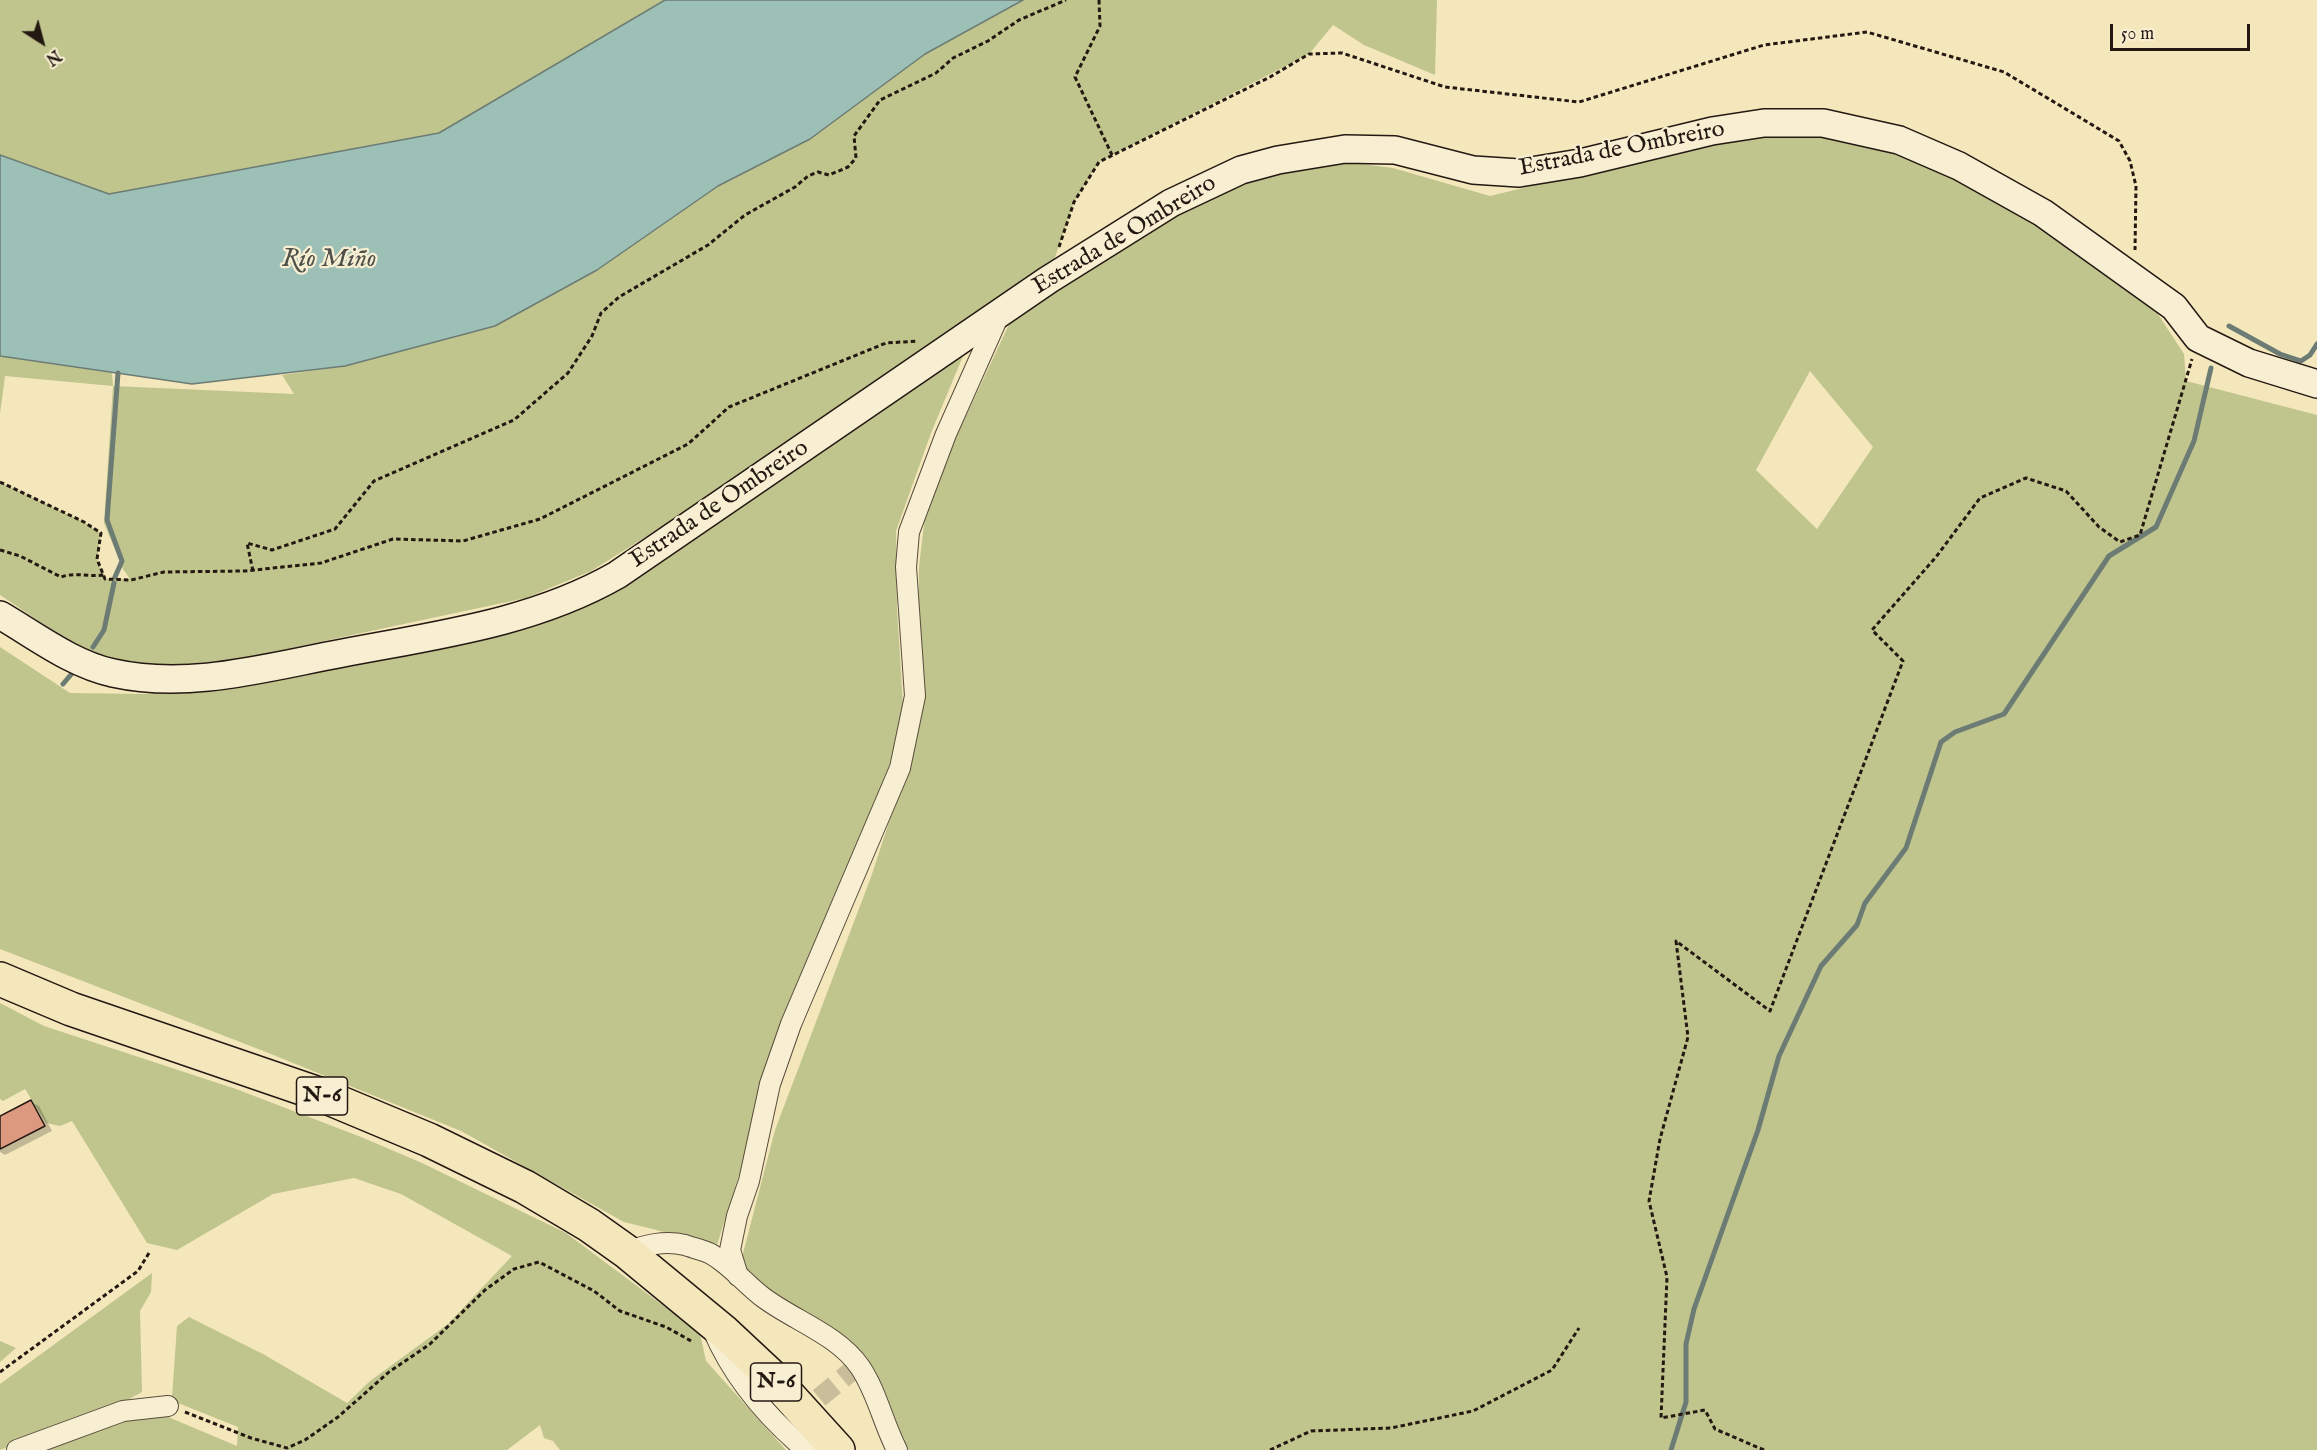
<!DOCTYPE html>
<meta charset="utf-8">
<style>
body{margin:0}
#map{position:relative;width:2317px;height:1450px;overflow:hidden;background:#f4e7bc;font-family:"IM FELL English",serif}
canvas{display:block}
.north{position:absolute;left:12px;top:12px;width:60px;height:60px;-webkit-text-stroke:4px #f8efd3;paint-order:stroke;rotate:144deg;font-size:16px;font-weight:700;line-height:24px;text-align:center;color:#241812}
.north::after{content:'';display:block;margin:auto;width:21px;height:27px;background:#241812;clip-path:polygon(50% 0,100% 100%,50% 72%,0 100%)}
.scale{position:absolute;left:2110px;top:24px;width:140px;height:27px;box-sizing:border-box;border:3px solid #241812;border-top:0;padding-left:8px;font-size:18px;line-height:21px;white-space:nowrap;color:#241812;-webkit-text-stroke:4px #f8efd3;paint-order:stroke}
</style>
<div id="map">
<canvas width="2317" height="1450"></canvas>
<div class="north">N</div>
<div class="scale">50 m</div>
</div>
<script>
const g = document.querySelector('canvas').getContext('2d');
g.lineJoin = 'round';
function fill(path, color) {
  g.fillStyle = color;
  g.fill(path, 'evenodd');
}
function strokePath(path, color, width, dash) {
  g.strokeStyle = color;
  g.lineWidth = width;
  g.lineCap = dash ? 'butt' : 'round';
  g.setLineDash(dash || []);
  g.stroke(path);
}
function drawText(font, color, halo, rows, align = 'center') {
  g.font = font + ' "IM FELL English",serif';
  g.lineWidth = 4.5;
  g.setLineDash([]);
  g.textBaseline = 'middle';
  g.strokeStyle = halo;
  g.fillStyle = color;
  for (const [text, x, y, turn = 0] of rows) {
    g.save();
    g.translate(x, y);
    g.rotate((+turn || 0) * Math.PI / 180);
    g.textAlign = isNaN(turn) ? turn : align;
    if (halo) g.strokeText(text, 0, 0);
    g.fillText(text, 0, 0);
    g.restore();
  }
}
fill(new Path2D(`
 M0,0H665L439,133L109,194L0,155Z
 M1023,0H1437L1435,75L1364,45L1333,25L1309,54L1099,162L1074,202L1053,263L676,518L591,571L526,598L258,655C197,665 134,673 77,645C53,633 24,610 0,595V482L84,522L101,533L97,559L105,579H130L123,569L104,523L113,386L5,376L0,414V356L112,373L113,386L294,394L282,375L345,366L597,270L718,186L925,54Z
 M1787,129L1895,150L2003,201L2154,308L2184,354L2186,381L2317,415V1450H904L875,1379L757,1284L741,1261L775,1130L871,877L917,737L919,567L927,499L1013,316L1175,214L1238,184L1310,167L1352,163L1393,168L1490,196L1667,153ZM1810,371L1873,447L1817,529L1756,470Z
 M968,344L931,433L896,531L897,609L903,705L889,767L801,977L717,1245L624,1222L461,1131L266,1052L0,949V647L70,693L145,694L264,680L500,632Z
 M0,1003L44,1026L236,1089L361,1137L422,1163L566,1233L700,1333L706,1361L786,1450H560L553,1441L544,1438L540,1425L507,1450H22L154,1411L237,1446L238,1427L178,1403L172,1397L177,1326L189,1317L263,1354L347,1403L370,1381L448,1324L512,1256L401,1194L354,1178L273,1194L177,1250L147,1243L72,1121L60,1126L46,1123L25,1089L3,1101L0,1099Z
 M152,1273L151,1292L140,1311L142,1392L120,1404L0,1450V1384Z
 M0,1341L16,1348L0,1362Z`), '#c0c48d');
const water = new Path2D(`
 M665,0H1023L925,54L810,139L718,186L597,270L495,326L345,366L192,384L0,356V155L109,194L439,133Z`);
fill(water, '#9cbfb6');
strokePath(water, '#6c7c74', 1.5);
fill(new Path2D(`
 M31,1102L39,1106L52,1131L5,1155L0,1152V1118Z`), '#0003');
strokePath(new Path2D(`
 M2229,326L2280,354L2301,361L2310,355L2317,344
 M115,577L122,561L107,520L118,373
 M93,647L104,630L114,583
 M63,684L74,671
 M1671,1450L1686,1402V1344L1694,1309L1758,1130L1779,1056L1821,966L1857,925L1865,903L1906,848L1941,742L1955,732L2004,714L2109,556L2156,527L2194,441L2211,368`), '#6c7c74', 5);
const building = new Path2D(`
 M31,1100L45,1126L0,1149V1116Z`);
fill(building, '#dc9980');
strokePath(building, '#241812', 1.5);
strokePath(new Path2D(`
 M796,1417L859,1365`), '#cabe9a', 20, [20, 10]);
const street = new Path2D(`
 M627,1252C646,1245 664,1240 685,1245C693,1248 703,1250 711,1254C731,1265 746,1285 764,1298C795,1321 838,1335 860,1367C877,1392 883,1423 897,1450
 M738,1276L730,1250L737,1216L749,1181L770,1084L791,1024L900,768L915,696L906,567L909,532L946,434L999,315
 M713,1330C733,1377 767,1417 806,1450
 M17,1450L123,1411L168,1406`);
const secondary = new Path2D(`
 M0,615C36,636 72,664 113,673C190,690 267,667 343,653C437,635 533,623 617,575L1048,280L1171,203L1241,170L1278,160L1345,149L1395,150L1473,170L1519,173L1580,163L1712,131L1764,123H1823L1899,140L1959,166L2043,213L2174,307L2198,338L2249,363L2317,384`);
const highway = new Path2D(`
 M0,979L71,1009L319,1094L429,1140L525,1187L589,1225L627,1252L724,1332L770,1375L838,1450`);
strokePath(street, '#584c3c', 22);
strokePath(secondary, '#241812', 30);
strokePath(highway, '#241812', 36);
strokePath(new Path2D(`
 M1099,0L1100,26L1075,77L1112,155
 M1059,247L1074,202L1099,162L1270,77L1309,54L1342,53L1445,87L1579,102L1764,45L1867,32L2004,72L2119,141L2130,161L2136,186L2135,250
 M0,482L84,522L101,533L97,559L105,579L131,580L164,572L245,571L321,563L393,539L463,541L540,519L688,444L729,407L886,343L918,341
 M0,550L20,556L61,577C75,572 88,577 104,575
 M253,571L247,543L272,550L335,529L374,481L514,420L568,373L592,336L601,313L619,297L708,245L745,215L795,187L808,176L818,172L829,175L848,167L856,158L854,136L880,100L936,73L953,58L988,41L1019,20L1066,0
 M0,1372L138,1271L149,1253
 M185,1412L251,1438L287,1448L305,1440L338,1417L389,1372L430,1344L485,1290L514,1269L539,1262L594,1291L620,1311L666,1327L693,1342
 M1270,1450L1311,1431L1391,1428L1473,1411L1552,1370L1579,1328
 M1764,1450L1715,1429L1705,1410L1661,1418L1667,1277L1649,1201L1660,1139L1688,1037L1676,941L1770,1011L1903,661L1872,630L1936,557L1980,498L2026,478L2066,491L2099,527L2120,542L2140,535L2192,359`), '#241812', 3, [4.5, 3]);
strokePath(street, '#f8efd3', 20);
strokePath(secondary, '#f8efd3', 27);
strokePath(highway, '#f4e7bc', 33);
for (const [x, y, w] of [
 [322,1096,51],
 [776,1382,51]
]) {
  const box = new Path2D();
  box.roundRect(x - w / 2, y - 19, w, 38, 4.5);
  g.fillStyle = '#f8efd3';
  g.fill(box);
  strokePath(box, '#241812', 1.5);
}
drawText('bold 22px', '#241812', null, [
 ["N-6",322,1096],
 ["N-6",776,1382]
]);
drawText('24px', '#241812', '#f8efd3', [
 ["Estrada de Ombreiro",1622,150,-11],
 ["Estrada de Ombreiro",1125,236,-31],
 ["Estrada de Ombreiro",720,505,-34]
]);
drawText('italic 26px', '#4e524b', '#f8efd3', [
 ["Río Miño",329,261]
]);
</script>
